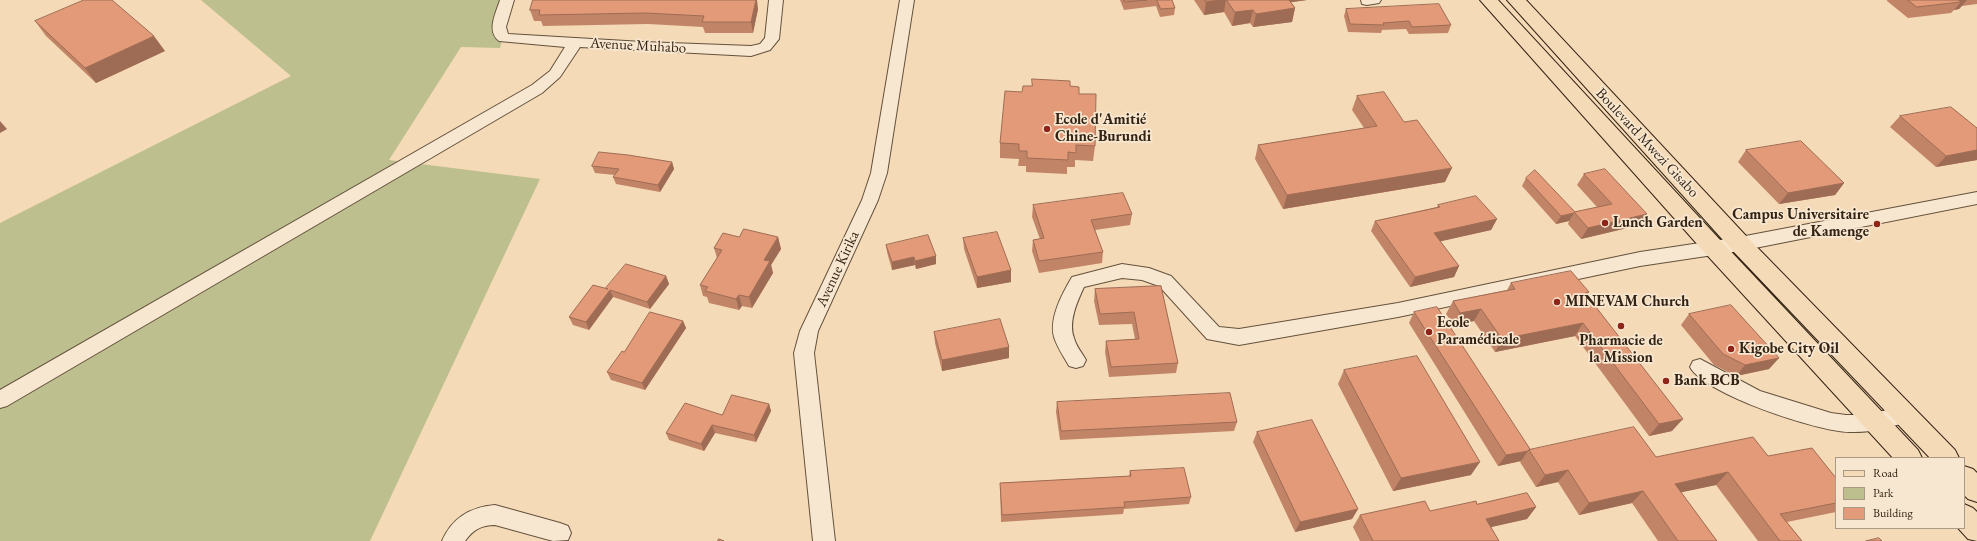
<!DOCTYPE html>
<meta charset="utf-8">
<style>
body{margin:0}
#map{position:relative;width:1977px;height:541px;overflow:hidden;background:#f5dab7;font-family:"EB Garamond",serif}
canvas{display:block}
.legend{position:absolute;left:1835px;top:457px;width:130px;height:72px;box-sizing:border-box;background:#f8e7d0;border:1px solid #a99985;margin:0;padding:5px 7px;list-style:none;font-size:12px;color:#332314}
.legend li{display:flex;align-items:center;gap:8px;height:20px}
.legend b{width:20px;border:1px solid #a99985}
</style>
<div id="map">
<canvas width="1977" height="541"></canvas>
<ul class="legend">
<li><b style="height:5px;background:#f5dab7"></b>Road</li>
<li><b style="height:11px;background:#bdbf8e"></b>Park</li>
<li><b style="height:11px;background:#e29a78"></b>Building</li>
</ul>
</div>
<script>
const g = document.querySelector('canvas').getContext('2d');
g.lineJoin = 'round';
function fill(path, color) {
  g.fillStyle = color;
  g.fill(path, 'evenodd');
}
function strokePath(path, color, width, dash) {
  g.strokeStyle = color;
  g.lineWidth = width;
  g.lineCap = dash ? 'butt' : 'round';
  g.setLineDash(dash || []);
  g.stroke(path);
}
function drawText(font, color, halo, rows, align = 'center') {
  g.font = font + ' "EB Garamond",serif';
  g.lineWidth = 3.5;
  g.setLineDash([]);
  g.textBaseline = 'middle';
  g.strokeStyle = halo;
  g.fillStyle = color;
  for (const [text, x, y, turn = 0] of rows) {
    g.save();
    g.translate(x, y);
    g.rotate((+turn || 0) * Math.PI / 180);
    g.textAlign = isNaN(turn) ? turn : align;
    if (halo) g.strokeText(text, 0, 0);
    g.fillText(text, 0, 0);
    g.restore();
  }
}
fill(new Path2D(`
 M201,0H513L500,48L461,47L389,160L540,179L370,541H0V223L291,76Z`), '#bdbf8e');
const minor = new Path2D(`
 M500,0H514L506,27L508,34L643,42L751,46L760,44L765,38L769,0H783L779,39L770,50L751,56L580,47L560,77L542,93L7,406L0,408V390L532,85L550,71L565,47L499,41C486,31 496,13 500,0Z
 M900,0H914L887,173L878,200L818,331L814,353L835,541H813L794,353L800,331L862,200L871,173Z
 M1361,0H1381L1379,3L1367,5L1362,4Z
 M1977,192V204L1740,251L1640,266L1398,317L1239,345L1207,339L1159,286L1142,280L1122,278L1084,287C1077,302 1068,322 1074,338C1076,346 1082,353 1086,360L1083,366L1076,368L1069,366C1064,357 1057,347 1054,337C1049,318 1062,294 1072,277L1122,264L1149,268L1171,276L1219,327L1239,329L1398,303L1640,252L1740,237Z
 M1700,359L1760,391L1831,413L1846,415H1865L1905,406L1912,408L1915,414L1912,420C1892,427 1870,433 1849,432C1819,432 1704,394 1690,367L1693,361Z
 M495,505L560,523L568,526L571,533L568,540L553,541L495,525C481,525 473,530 465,541H442C452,518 470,507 495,505Z`);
const major = new Path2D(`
 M1480,0H1498L1722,242L1918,450L1922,458H1893L1706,254Z
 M1507,0H1526L1748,238L1955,450L1959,458H1930L1732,250Z
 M1964,466L1973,469L1977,473V502L1968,499L1964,495Z
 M1964,504L1973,508L1977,512V541L1968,539L1958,528H1964Z`);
strokePath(minor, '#64513d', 2);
strokePath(major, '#332314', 2);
fill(minor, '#f8e7d0');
fill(major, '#f5dab7');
fill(new Path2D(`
 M533,0L758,9L753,33H705L703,27L648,24L543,26L541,21H534L530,10Z
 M1120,0H1172L1175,8L1174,15L1160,17L1156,6L1124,10Z
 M1194,0H1307L1291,2L1295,8L1292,22L1253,27L1250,23L1232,26L1224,12L1204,15Z
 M1887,0H1977V4L1962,6L1959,9L1954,10L1951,13L1908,18L1887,1Z
 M1346,9L1451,25L1448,33L1409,34L1406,29L1382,30L1381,33L1348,32L1344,16Z
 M35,21L165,51L96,83L46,36Z
 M1032,86H1070L1079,94L1095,146L1093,161L1075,160V167H1067V174L1026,172V166H1018L1019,159L1000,158V143L1022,92Z
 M1357,96L1445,182L1283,209L1255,159L1258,145L1364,128L1352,110Z
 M1900,116L1977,128V160L1936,167L1890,127Z
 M1746,150L1844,183L1835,195L1779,204L1738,162Z
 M672,162L674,169L660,192L616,184L613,177L615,175L595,173L592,166Z
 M1584,174L1647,214L1640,225L1581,239L1568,224L1569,221L1556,224L1522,186L1526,178L1575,212L1597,207L1577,185Z
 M1033,205L1132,214L1130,225L1095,230L1103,252L1102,263L1039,273L1032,251L1033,240L1040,239L1032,217Z
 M1438,205L1497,219L1491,230L1440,241L1459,266L1454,277L1410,287L1371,231L1375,221L1437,207Z
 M778,237L781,249L771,265L773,273L752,308L742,306L739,310L709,303L707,297L703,296L700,285L717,258L714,248Z
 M963,238L1011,270V282L977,288L964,249Z
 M886,245L936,256V264L916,269L915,265L892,270L887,252Z
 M666,276L669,284L650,309L613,297L589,330L573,325L569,317L606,289Z
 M1511,283L1589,292L1587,295L1672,431L1649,436L1575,336L1495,352L1474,321L1454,325L1446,314L1453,301L1507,290Z
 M1161,286L1178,363L1176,373L1109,377L1105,352L1106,341L1135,339L1132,324L1099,325L1094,301L1095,289Z
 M1414,312L1530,449L1656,457L1768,456L1836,478V512L1787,522L1802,541H1758L1716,485L1681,492L1717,541H1658L1632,503L1579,515L1558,482L1536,487L1520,462L1521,461L1498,466L1409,323Z
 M1689,314L1779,358L1769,369L1736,376L1714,365L1681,325Z
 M683,321L686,328L645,390L611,380L607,372Z
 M934,332L1009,358L942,371L935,343Z
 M1344,370L1471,475L1393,491L1338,384Z
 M1057,402L1237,422L1234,431L1060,440L1056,412Z
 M769,404L771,411L756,442L715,433L704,451L669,440L666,433L722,415Z
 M1257,432L1358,509L1352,519L1295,532L1253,442Z
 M1130,471L1191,497L1189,504L1124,509L1123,514L1001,522L1000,483L1129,476Z
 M1477,504L1536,507L1527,519L1491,527L1499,541H1360L1353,527L1360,515L1430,511Z`), '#c28467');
fill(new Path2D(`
 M756,0H757L758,9L753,33L751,22Z
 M1220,0H1226L1224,12L1204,15L1206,2Z
 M1280,0H1307L1279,4Z
 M1957,0H1967L1959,9L1954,10L1961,2Z
 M1295,8L1292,22L1253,27L1256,14Z
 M1253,10L1250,23L1232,26L1235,12Z
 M154,36L165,51L96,83L85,68Z
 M0,121L7,129L0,133Z
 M1977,150V160L1936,167L1946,156Z
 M672,162L674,169L660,192L658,185Z
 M1452,168L1445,182L1283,209L1287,195Z
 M1844,183L1835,195L1779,204L1788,193Z
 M1574,213L1569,221L1556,224L1561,216Z
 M1647,214L1640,225L1581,239L1588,228Z
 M1497,219L1491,230L1429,244L1434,233Z
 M778,237L781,249L771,265L773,273L752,308L749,297L764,260Z
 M936,256V264L916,269L915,261Z
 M914,257L915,265L892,270V262Z
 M1459,266L1454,277L1410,287L1415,277Z
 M1011,270V282L977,288V277Z
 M666,276L669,284L650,309L647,302Z
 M610,290L613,297L589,330L586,322Z
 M739,295L742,306L739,310L736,299Z
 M1481,309L1474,321L1454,325L1460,313Z
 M683,321L686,328L645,390L642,383Z
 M1583,323L1575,336L1495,352L1502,339Z
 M1009,347V358L942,371V360Z
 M1779,358L1769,369L1736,376L1745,365Z
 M769,404L771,411L756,442L754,435Z
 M1683,419L1672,431L1649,436L1659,424Z
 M712,425L715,433L704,451L701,444Z
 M1528,451L1521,461L1498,466L1506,455Z
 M1480,462L1471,475L1393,491L1401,478Z
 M1568,470L1558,482L1536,487L1545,475Z
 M1728,472L1716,485L1664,496L1675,484Z
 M1643,491L1632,503L1579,515L1589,503Z
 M1536,507L1527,519L1478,530L1486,519Z
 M1358,509L1352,519L1295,532L1300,522Z`), '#9e6c54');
const building = new Path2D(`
 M84,0H112L154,36L85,68L35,21Z
 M533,0H756L751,22H702L704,16L645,13L539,15L540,10H530Z
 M1124,0H1147L1125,2Z
 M1157,0H1172L1175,8L1161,9Z
 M1205,0H1220L1206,2Z
 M1227,0H1289L1295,8L1256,14L1253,10L1235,12Z
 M1908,0H1958L1961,2L1917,7Z
 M1439,4L1451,25L1412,27L1409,21L1383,23L1384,25L1350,24L1346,9Z
 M1032,79L1070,81V86L1079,87V94H1096L1095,146L1076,145V153L1068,152V160L1027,158V151H1019V144L1000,143L1005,91L1022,92L1023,86H1032Z
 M1384,92L1404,122L1417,120L1452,168L1287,195L1258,145L1377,126L1357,96Z
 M1951,107L1977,128V150L1946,156L1900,116Z
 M1801,141L1844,183L1788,193L1746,150Z
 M599,152L628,155L672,162L658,185L613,177L619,169L592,166Z
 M1605,169L1647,214L1588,228L1574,212L1612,204L1584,174Z
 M1535,170L1575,212L1574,213L1561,216L1526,178Z
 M1123,193L1132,214L1091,220L1103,252L1039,261L1033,240L1044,238L1033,205Z
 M1476,196L1497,219L1434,233L1459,266L1415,277L1375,221L1440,207L1438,205Z
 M744,229L778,237L764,260L770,261L749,297L739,295L736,299L705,291L708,287L700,285L722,250L714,248L723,233L739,237Z
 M997,232L1011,270L977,277L963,238Z
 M928,235L936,256L915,261L914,257L892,262L886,245Z
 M626,264L666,276L647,302L610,290L586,322L569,317L593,285L608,289L606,288Z
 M1571,271L1589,292L1585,293L1683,419L1659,424L1583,323L1502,339L1481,309L1460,313L1453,301L1515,289L1511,283Z
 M1161,286L1178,363L1111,367L1106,341L1139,339L1134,312L1100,314L1095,289Z
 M1731,305L1779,358L1745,365L1723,354L1689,314Z
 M1437,307L1530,449L1528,451L1506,455L1414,312Z
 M650,312L683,321L642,383L607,372L622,351L624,352Z
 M1000,319L1009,347L942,360L934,332Z
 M1417,356L1480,462L1401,478L1344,370Z
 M1230,393L1237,422L1061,431L1057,402Z
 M732,395L769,404L754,435L712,425L701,444L666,433L685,403L722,415Z
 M1312,420L1358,509L1300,522L1257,432Z
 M1634,427L1656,457L1753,437L1768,456L1812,448L1836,478V503L1780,514L1802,541H1780L1728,472L1675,484L1717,541H1678L1643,491L1589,503L1568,470L1545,475L1529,450Z
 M1184,468L1191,497L1124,502L1125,507L1002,515L1000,483L1131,476L1130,471Z
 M1527,493L1536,507L1486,519L1499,541H1373L1360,515L1425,501L1430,511L1476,501L1477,504Z
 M1879,538L1882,541H1866Z
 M719,539L724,541H718Z`);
fill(building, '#e29a78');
strokePath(building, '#9e6c54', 1);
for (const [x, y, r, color] of [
 [1047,129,4,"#8f2418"],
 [1605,223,4,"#8f2418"],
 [1877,224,4,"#8f2418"],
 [1557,302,4,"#8f2418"],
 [1621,326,4,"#8f2418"],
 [1429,332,4,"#8f2418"],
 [1731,349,4,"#8f2418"],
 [1666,381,4,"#8f2418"]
]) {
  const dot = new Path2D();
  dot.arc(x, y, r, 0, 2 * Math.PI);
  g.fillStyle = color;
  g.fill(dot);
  strokePath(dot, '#f8e7d0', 1.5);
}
drawText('15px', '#332314', '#f8e7d0', [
 ["Avenue Muhabo",638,46,3],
 ["Boulevard Mwezi Gisabo",1647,143,47],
 ["Avenue Kirika",838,269,-65]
]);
drawText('bold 15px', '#332314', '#f8e7d0', [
 ["Ecole d'Amitié",1055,120],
 ["Chine-Burundi",1055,137],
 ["Campus Universitaire",1869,215,"right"],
 ["de Kamenge",1869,232,"right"],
 ["Lunch Garden",1613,223],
 ["MINEVAM Church",1565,302],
 ["Ecole",1437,323],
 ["Paramédicale",1437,340],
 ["Pharmacie de",1621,341,"center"],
 ["la Mission",1621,358,"center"],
 ["Kigobe City Oil",1739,349],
 ["Bank BCB",1674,381]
], 'left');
</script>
